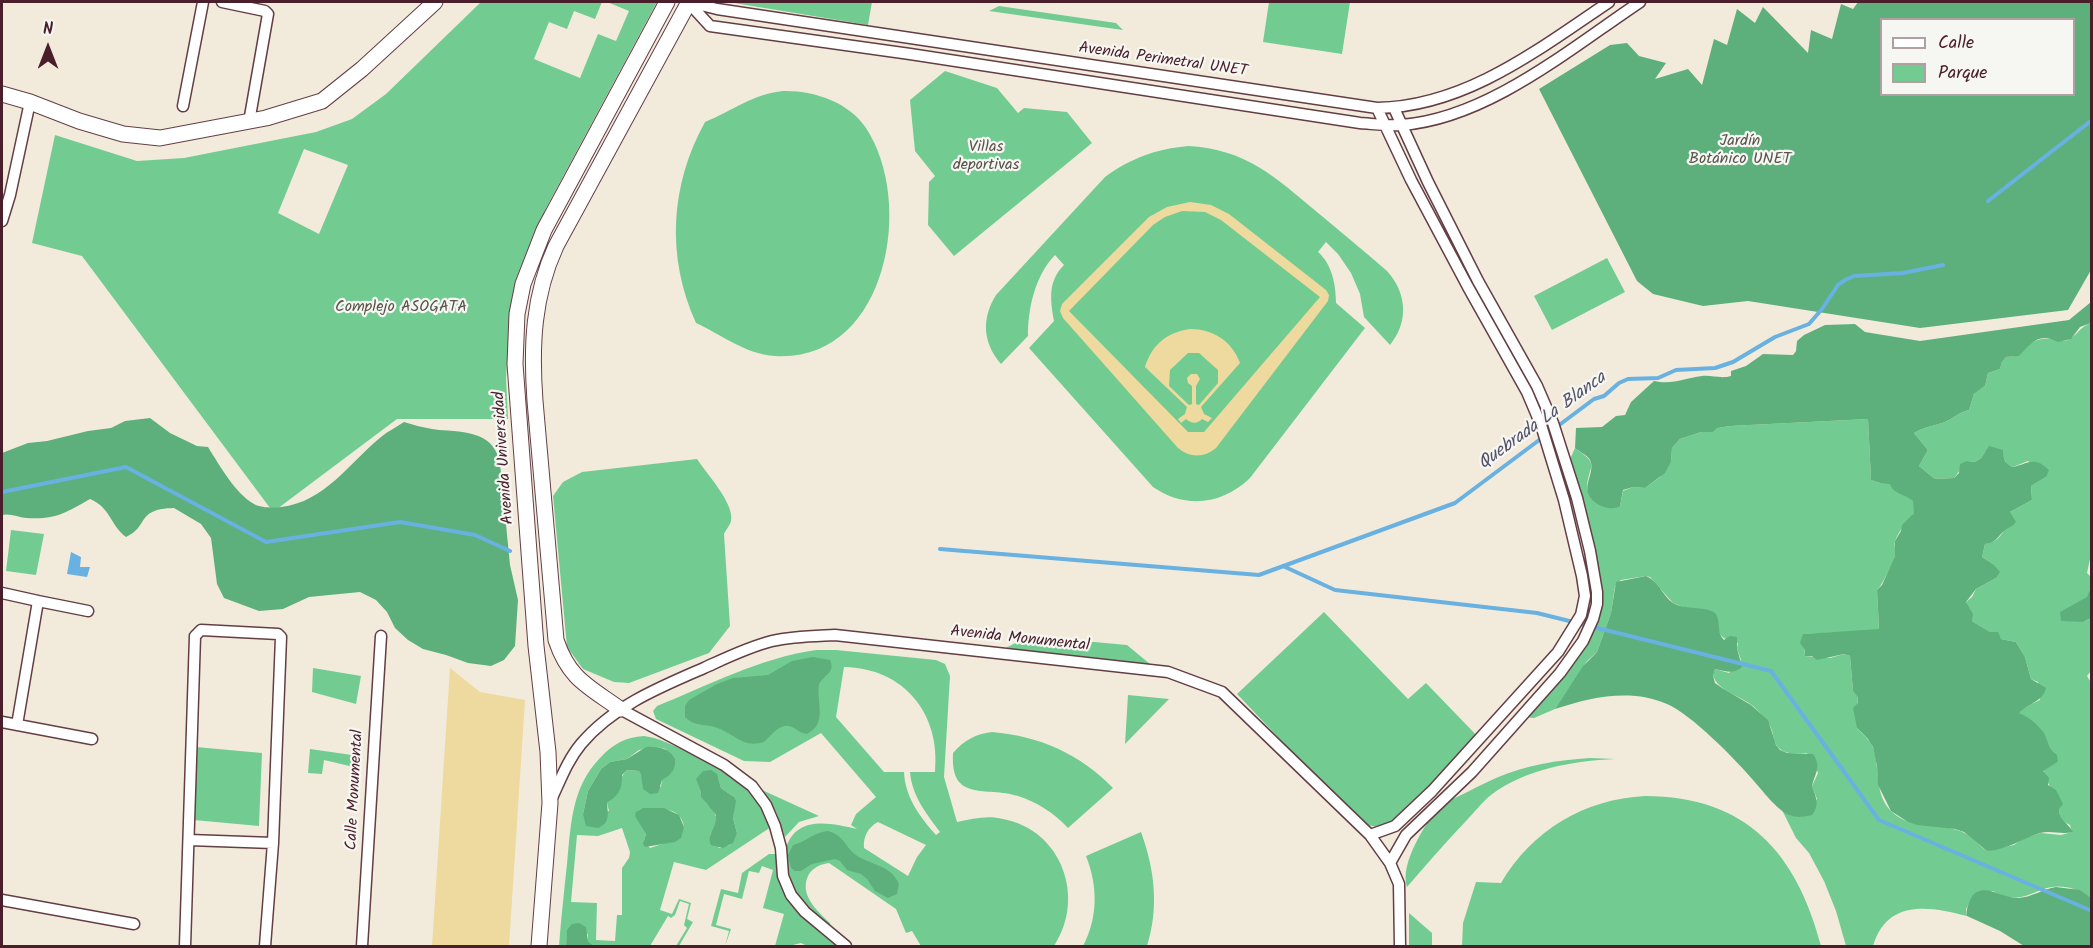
<!DOCTYPE html>
<meta charset="utf-8">
<style>
body{margin:0}
#map{position:relative;width:2093px;height:948px;overflow:hidden;background:#f2ebdb;font-family:Kalam,sans-serif}
canvas{display:block}
.frame{position:absolute;inset:0;border:3px solid #4a1f2b;pointer-events:none}
.legend{position:absolute;left:1880px;top:18px;width:195px;height:78px;box-sizing:border-box;background:#f6f6f2;border:2px solid #b1a0a2;margin:0;padding:8px 10px;list-style:none;font-size:18px;color:#4a1f2b}
.legend li{display:flex;align-items:center;gap:12px;height:30px}
.legend b{width:30px;border:2px solid #b1a0a2}
.north{position:absolute;left:18px;top:18px;width:60px;height:60px;-webkit-text-stroke:4px #f6f6f2;paint-order:stroke;rotate:0deg;font-size:16px;font-weight:700;line-height:24px;text-align:center;color:#4a1f2b}
.north::after{content:'';display:block;margin:auto;width:21px;height:27px;background:#4a1f2b;clip-path:polygon(50% 0,100% 100%,50% 72%,0 100%)}
</style>
<div id="map">
<canvas width="2093" height="948"></canvas>
<div class="frame"></div>
<ul class="legend">
<li><b style="height:8px;background:#fff"></b>Calle</li>
<li><b style="height:16px;background:#72cc92"></b>Parque</li>
</ul>
<div class="north">N</div>
</div>
<script>
const g = document.querySelector('canvas').getContext('2d');
g.lineJoin = 'round';
function fill(path, color) {
  g.fillStyle = color;
  g.fill(path, 'evenodd');
}
function strokePath(path, color, width, dash) {
  g.strokeStyle = color;
  g.lineWidth = width;
  g.lineCap = dash ? 'butt' : 'round';
  g.setLineDash(dash || []);
  g.stroke(path);
}
function drawText(font, color, halo, rows, align = 'center') {
  g.font = font + ' Kalam,sans-serif';
  g.lineWidth = 4.5;
  g.setLineDash([]);
  g.textBaseline = 'middle';
  g.strokeStyle = halo;
  g.fillStyle = color;
  for (const [text, x, y, turn = 0] of rows) {
    g.save();
    g.translate(x, y);
    g.rotate((+turn || 0) * Math.PI / 180);
    g.textAlign = isNaN(turn) ? turn : align;
    if (halo) g.strokeText(text, 0, 0);
    g.fillText(text, 0, 0);
    g.restore();
  }
}
fill(new Path2D(`
 M481,2H602L595,19L574,11L567,29L549,22L534,59L580,78L598,34L616,41L629,11L607,2H657L546,208L525,258L510,319L506,378L508,419H397L273,512L82,256L32,243L55,135L137,161L184,158L316,132L352,119L386,94ZM304,149L348,165L319,234L278,213Z
 M728,2H872L868,25Z
 M1269,2H1350L1342,54L1263,42Z
 M999,6L1116,23L1123,30L989,11Z
 M945,71L997,88L1018,113L1024,108L1067,112L1092,143L954,256L928,225L929,182L935,176L915,151L910,100Z
 M783,91C813,90 849,102 866,128C916,204 886,363 775,356C745,354 722,335 696,323C666,257 670,185 705,122C732,111 753,94 783,91Z
 M1188,146C1246,149 1275,177 1317,212C1340,231 1364,251 1387,271C1407,293 1409,322 1390,345L1364,317L1360,294L1351,273L1338,254L1326,242L1318,252C1332,264 1336,285 1336,303L1365,328L1250,478C1222,505 1185,509 1153,487L1029,348L1054,321C1050,299 1048,281 1064,265L1055,255C1035,276 1028,308 1028,336L1001,364C983,343 981,319 996,295L1105,177C1131,158 1156,149 1188,146Z
 M1607,258L1625,292L1552,330L1534,296Z
 M2091,323L2092,560L2090,559L2087,573L2091,577C2091,592 2086,607 2083,622L2091,618V671L2087,676L2092,684L2091,898C2084,894 2074,888 2065,887C2036,882 2025,910 1993,891L1972,898L1966,909L1967,916C1929,906 1887,899 1873,946H1846L1836,911L1824,881L1809,853L1796,838L1782,810L1790,815L1802,817L1817,799L1812,786L1818,773L1807,753C1798,753 1787,755 1780,749C1773,744 1774,735 1771,728C1769,721 1758,711 1753,706C1741,696 1719,692 1713,676L1715,669L1729,673L1741,660L1737,648L1738,643C1712,637 1723,631 1712,611L1686,608L1673,603L1650,577L1646,576L1621,580L1615,586L1611,613L1597,652L1587,661L1555,709L1534,718L1522,717L1560,673L1597,604L1567,466L1575,448C1580,452 1587,456 1590,461C1593,467 1590,469 1589,475C1581,502 1601,502 1620,506L1623,491L1633,487L1645,488L1660,477L1671,462L1672,448L1680,439L1701,432H1713L1718,428L1730,426L1868,419L1871,480L1880,483H1890C1899,495 1903,493 1914,501V513C1907,522 1900,529 1895,541C1894,545 1896,551 1895,556C1893,562 1882,586 1877,590L1879,630L1804,634L1805,656L1830,658L1844,654L1850,656L1853,691L1858,696L1857,728C1862,734 1868,738 1872,745C1881,766 1873,793 1891,811C1913,831 1932,822 1957,830C1969,833 1977,844 1987,851L2014,845L2022,839L2041,833L2061,835L2072,832L2070,825C2062,821 2059,818 2059,809L2043,770L2058,762C2046,743 2041,723 2018,713L2023,708L2040,700L2038,682L2031,679L2025,657L2016,642L2001,639L1972,621L1966,602L1972,597L1976,589L1996,578L1993,564L1982,557L1985,544C2002,542 2006,527 2010,512L2032,500L2031,486L2046,477L2028,461L2013,467L2007,464L2003,457L1985,452L1981,458L1975,462L1967,461L1954,478L1935,479L1919,466L1928,450L1914,433C1925,426 1936,426 1947,421C1955,417 1960,412 1969,410L1974,394L1985,386L1988,373L2000,369L2002,362L2006,357C2024,357 2023,346 2035,341C2048,335 2060,343 2068,340C2077,336 2078,328 2091,323Z
 M697,459C706,473 735,504 731,521C730,525 726,530 724,534L730,626L709,653L629,683L614,682L583,669L567,647L553,496L563,482L582,472Z
 M11,530L44,534L36,575L6,571Z
 M1324,612L1408,699L1426,683L1483,742L1399,821L1383,828L1367,825L1312,773L1237,694Z
 M1029,636L1127,645L1156,669L998,652Z
 M816,650H836L936,660L945,664L950,676L944,777L957,822C973,819 987,815 1003,819C1062,830 1086,898 1054,946H921L912,931L906,933L896,909L829,863C821,864 814,867 809,874C798,894 817,911 830,923L829,927L788,889C787,878 783,862 785,851C795,814 830,823 857,829L851,825L856,814L876,797L821,733L770,762L744,761L656,719L653,711L657,706C709,685 760,658 816,650ZM844,667C904,668 941,714 935,772H910C912,796 926,813 940,832L936,835C920,817 905,797 904,772H884L836,717ZM878,822L926,845L917,857L908,876L864,848C863,837 868,827 878,822Z
 M313,668L361,676L356,704L312,692Z
 M1128,695L1169,699L1125,744Z
 M992,732C1040,736 1080,754 1113,788L1068,828C1054,813 1037,802 1018,796C986,786 950,803 953,753C964,740 976,734 992,732Z
 M644,736C659,738 673,745 687,752C725,771 754,785 771,827L706,870L674,862L660,910L672,914L679,899L691,903L687,919L693,922L679,946H676L687,928L684,925L689,904L680,901L675,915L671,918L668,916L650,946H594L588,941V934H567L566,946H559C561,919 564,892 567,864C571,825 571,788 600,758C613,744 625,737 644,736ZM657,747L666,749L661,787L639,771L627,770C617,779 619,795 607,803L609,811L583,814L588,791L601,769L610,762L627,759L639,750ZM718,778L721,788L734,797L733,818L737,833L730,845L719,848L710,835C730,811 700,808 700,789ZM647,808C662,809 681,807 684,827L668,842L650,848L644,841L646,834L639,810ZM622,828L630,852L629,858L622,868V915H617L615,941L596,940L597,903L571,902L577,835L598,836Z
 M196,747L262,753L259,826L194,820Z
 M310,749L359,756L358,768L324,760L322,774L308,773Z
 M1590,758L1615,759C1573,761 1525,769 1491,795C1482,802 1474,813 1466,821C1445,843 1426,865 1407,887C1399,863 1427,822 1441,803C1461,797 1477,786 1496,778C1526,765 1557,760 1590,758Z
 M762,790L819,816L799,822L785,837L776,812Z
 M1645,796C1747,796 1797,854 1821,946H1462L1463,923L1476,882L1501,883C1532,830 1585,799 1645,796Z
 M1141,832C1155,870 1159,908 1147,946H1083C1098,918 1098,886 1086,856Z
 M769,854H776C777,901 805,919 838,946H807L801,943L789,946H775L784,914L763,908L773,870L762,866L759,873L749,871L742,899L724,894L716,925L731,929L725,946L729,931L711,926L721,889L738,893L742,873Z
 M1409,913L1432,933V946H1409Z`), '#72cc92');
fill(new Path2D(`
 M1858,2H2091V270L2068,310L1920,328L1748,301L1703,306L1653,294L1637,281L1539,89L1610,45L1627,43L1639,56L1666,63L1655,79L1688,69L1702,85L1714,39L1727,45L1737,9L1755,23L1763,7L1808,53L1811,30L1832,39L1841,4L1853,9ZM1882,20H2074V94H1882Z
 M2091,302V323L2080,327L2071,339L2058,342C2038,332 2032,343 2019,356L2006,357L2002,362L2000,369L1988,373L1985,386L1974,394L1969,410C1960,412 1955,417 1947,421C1936,426 1925,426 1914,433L1928,450L1919,466L1935,479L1954,478L1959,473L1960,464L1967,461L1975,462L1981,458L1989,446L2003,450C2003,459 2005,464 2013,467C2029,463 2035,456 2049,470L2046,477L2031,486L2032,500L2010,512L2016,522C2012,527 2009,527 2005,530C1997,537 1996,543 1985,544L1982,557L1993,564L2000,572L1996,578L1976,589L1966,602L1973,614L1972,621L1990,632H1998L2001,639L2016,642L2025,657L2031,679L2046,688C2043,702 2028,703 2019,713C2029,717 2039,725 2045,735C2049,744 2049,750 2057,755L2058,762L2043,771L2049,778L2048,785L2056,790L2063,804L2059,809C2059,821 2068,822 2073,832C2061,835 2051,830 2040,833C2021,839 2007,850 1987,851L1964,832L1955,829L1917,825L1908,822L1891,811L1878,785L1877,766L1873,747L1868,739L1857,728L1853,708L1858,703V697L1853,691L1850,656L1844,654L1817,660L1812,656H1805V650L1800,643L1803,634L1879,629L1877,590L1882,585L1895,556V541L1901,531L1902,525L1914,513L1913,501C1905,494 1893,494 1890,484L1880,483L1871,480L1868,419L1730,426L1718,428L1713,432H1701L1680,439L1672,448L1671,462L1665,473L1645,488L1633,487L1623,490L1620,506C1611,512 1592,505 1588,493C1585,482 1595,470 1590,460C1587,455 1580,452 1575,448L1576,428L1602,427L1616,416L1625,415L1631,402L1654,381C1673,385 1684,378 1702,376C1712,375 1721,379 1731,376V371L1746,366L1763,354L1793,355L1796,351L1797,341L1804,335L1825,325L1855,324L1865,332L1920,341L2069,320Z
 M150,418L170,433L197,446L208,447C220,466 235,493 254,504C261,508 274,508 281,507C325,502 349,463 381,437C388,431 397,427 404,422C413,425 422,427 432,429C460,433 493,428 500,463L510,565L518,600L515,646L504,660L491,666L468,663L446,655L423,649L408,640L395,628L387,612L376,600L360,592L309,597L283,609L259,611L224,598L217,584L211,538L201,524L174,508C135,509 150,526 126,537C110,525 111,508 90,499C65,513 56,520 26,518C18,517 10,513 2,515V453L28,443L47,441L88,431L111,428L125,421Z
 M1646,576C1660,582 1664,599 1675,604C1686,610 1710,606 1716,614C1721,622 1716,632 1724,640L1730,636L1737,637V648L1742,667C1733,675 1726,671 1715,669L1713,676L1715,683L1722,688L1751,705L1768,720L1776,745L1780,750L1787,753L1813,754C1822,767 1815,773 1812,786C1816,797 1820,805 1812,815C1806,817 1796,818 1789,815C1777,810 1762,790 1753,780C1735,759 1691,714 1667,704C1632,688 1590,697 1555,709L1583,666L1597,652L1611,613L1616,582Z
 M2091,587V618L2083,622L2061,621L2060,612L2087,597Z
 M813,657L830,660C836,672 824,675 819,684C816,703 828,723 807,734C800,733 799,731 794,728C781,720 772,735 764,742C743,748 737,736 720,729C708,723 696,728 685,717V706L689,700L717,684L733,678L768,675L792,661Z
 M646,747C658,746 669,748 675,759C676,770 671,775 662,780L658,793L650,794L643,789L641,774L639,771L627,770L622,775C622,790 619,795 607,803C608,815 610,823 598,828L586,826L583,814L588,791L601,769L610,762L627,759Z
 M711,770L717,774L721,788L734,797L736,801L733,818L737,833L733,843L723,848L711,845C706,834 717,829 716,815L701,797L700,789L696,779L703,771Z
 M643,808H664L679,815L684,827L681,838L675,842L645,847L643,844L646,834L635,816L636,812Z
 M828,831C845,836 844,846 856,855C872,866 890,864 899,884L897,894L888,898L875,891L867,879L861,874L847,870L840,861L835,859L812,864L801,871H795L791,868L788,855L793,845C806,842 814,832 828,831Z
 M2056,887L2080,890L2091,898V946H2024L2000,931L1967,916C1966,909 1968,905 1971,898C1982,880 2002,899 2019,898C2032,897 2043,889 2056,887Z
 M579,923L586,927L588,941L594,946H566L567,930L572,924Z`), '#5db07c');
fill(new Path2D(`
 M1190,202L1211,205L1229,214L1326,290L1329,295L1328,301L1216,448C1204,458 1190,458 1178,448L1063,318L1060,311L1062,304L1149,217L1167,207ZM1182,211L1205,212L1221,220L1320,297L1204,432H1188L1069,311L1153,225L1165,217Z
 M1190,329C1213,329 1232,341 1240,363L1201,407L1204,414L1212,418L1208,422L1202,419C1197,424 1192,424 1186,419L1181,423L1178,419L1185,414L1187,407L1145,367C1152,344 1168,332 1190,329ZM1188,353H1199L1218,370V383L1199,405L1196,404V386L1200,379L1197,374H1191L1187,378L1188,383L1192,386V404L1189,405L1169,386L1170,370Z
 M450,668L480,692L525,700L509,946H432Z`), '#eeda9e');
fill(new Path2D(`
 M71,552L81,557L80,567H90L87,577L67,574Z`), '#68b1e0');
strokePath(new Path2D(`
 M1988,201L2092,120
 M2,492L126,467L266,542L400,522L475,535L510,551
 M940,549L1259,575L1455,503L1594,399L1604,396L1619,383L1628,379L1658,378L1676,370L1715,368L1733,362L1775,337L1809,324L1822,309L1838,285L1845,280L1854,276L1903,273L1943,265
 M1283,566L1335,590L1537,613L1771,671L1879,820L2092,911`), '#68b1e0', 4);
const street = new Path2D(`
 M222,2L265,11L268,14L249,122
 M688,2L710,26L910,54L1360,123C1374,124 1388,126 1401,125C1487,119 1571,48 1640,2
 M689,2L717,9L1377,108C1465,107 1539,49 1609,2
 M183,106L203,2
 M2,221L10,195L30,102
 M2,593L38,601
 M620,709L724,765L752,786L766,805L775,826L781,848L783,876L791,895L805,912L846,946
 M2,722L92,739
 M17,725L38,601L88,611
 M551,800C560,781 567,761 581,744C613,706 660,687 704,668C726,658 748,647 772,641C793,636 814,636 835,635L1168,672L1222,692L1370,835L1390,863L1399,884L1400,946
 M1370,835L1395,826L1432,791L1558,652L1581,615L1585,596L1582,576L1564,500L1541,425L1527,392L1468,287L1411,180L1377,108
 M189,840L273,843
 M1390,863L1406,835L1472,772L1560,673L1583,641L1593,619L1597,604V592L1590,551L1577,498L1553,423L1537,386L1478,281L1428,182L1394,108
 M2,900L134,924
 M185,946L195,636L201,630L278,634L281,637L273,843L265,946
 M362,946L381,636`);
const secondary = new Path2D(`
 M2,94L30,102L79,121L123,134L160,138L266,118L322,101L362,69L435,2
 M620,709C588,686 569,679 556,640L535,401C531,346 533,296 556,246L689,2
 M539,946L550,803L548,752L536,646L515,364L517,314L523,284L544,230L667,2`);
strokePath(street, '#633e45', 13);
strokePath(secondary, '#633e45', 17);
strokePath(street, '#fff', 10);
strokePath(secondary, '#fff', 15);
drawText('16px', '#4a1f2b', '#f6f6f2', [
 ["Avenida Perimetral UNET",1163,61,8],
 ["Avenida Universidad",505,458,-94],
 ["Avenida Monumental",1020,640,6],
 ["Calle Monumental",356,790,-87]
]);
drawText('16px', '#56534a', '#f6f6f2', [
 ["Jardín",1740,142],
 ["Botánico UNET",1740,160],
 ["Villas",986,148],
 ["deportivas",986,166],
 ["Complejo ASOGATA",401,308]
]);
drawText('italic 18px', '#54526a', '#f6f6f2', [
 ["Quebrada La Blanca",1543,422,-36]
]);
</script>
